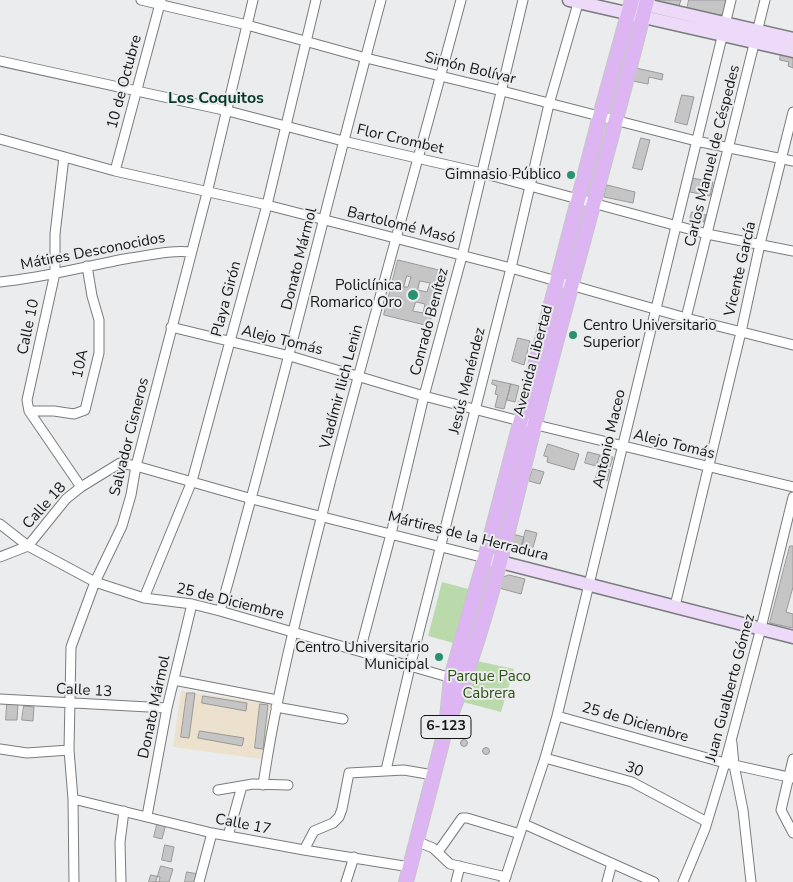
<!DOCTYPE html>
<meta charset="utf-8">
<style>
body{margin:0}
canvas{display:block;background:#ebecee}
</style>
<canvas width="793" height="882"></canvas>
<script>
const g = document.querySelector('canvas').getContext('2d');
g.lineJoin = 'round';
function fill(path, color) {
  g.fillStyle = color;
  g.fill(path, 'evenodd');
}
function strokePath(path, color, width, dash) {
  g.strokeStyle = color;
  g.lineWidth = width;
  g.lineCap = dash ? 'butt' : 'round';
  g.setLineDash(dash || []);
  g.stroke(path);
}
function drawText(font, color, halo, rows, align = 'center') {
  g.font = font + ' "Nunito Sans",sans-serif';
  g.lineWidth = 4;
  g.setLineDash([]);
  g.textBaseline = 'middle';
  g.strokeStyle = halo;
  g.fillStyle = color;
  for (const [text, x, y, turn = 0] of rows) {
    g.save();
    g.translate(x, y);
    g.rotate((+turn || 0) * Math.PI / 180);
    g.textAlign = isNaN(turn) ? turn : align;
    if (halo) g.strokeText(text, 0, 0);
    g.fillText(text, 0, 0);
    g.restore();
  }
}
fill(new Path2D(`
 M181,691L270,704L262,759L173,747Z`), '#ece1cc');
fill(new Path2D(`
 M442,582L472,590L457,644L428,636Z
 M477,661L514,669L501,712L463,702Z`), '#bbdaab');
const building = new Path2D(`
 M657,0H681L679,6L658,2Z
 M689,0H726L724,13L718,16L687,9Z
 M781,53L793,56V68L788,66L789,62L780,60Z
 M636,68L663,74L662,80L649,77L648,84L633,81Z
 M682,95L694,97L687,125L675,122Z
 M641,138L650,140L642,170L633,168Z
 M692,178L713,182L710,196L690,192Z
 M607,185L635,192L633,203L604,197Z
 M692,212L706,215L704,222L690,219Z
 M398,260L443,271L429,326L384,315ZM407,276L411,277L408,287H404ZM420,281L430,283L427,292L418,290ZM398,297L402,298L400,307L396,306ZM416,302L425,304L423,313L413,311Z
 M518,338L530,341L524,365L512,361Z
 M493,380L511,384L504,409L495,407L498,395L495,394L497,386L492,384Z
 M511,384L519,386L515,402L507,400Z
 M548,444L579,454L574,470L547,462L548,457L544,456Z
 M588,452L600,455L596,466L585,463Z
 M602,454L613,457L610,467L599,464Z
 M599,467L610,470L607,481L596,478Z
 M533,469L544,472L540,484L529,481Z
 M526,530L537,533L531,555L520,552Z
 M512,534L524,537L522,547L510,544Z
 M790,546H793V587L786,612L793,614V628L770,623Z
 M509,575L525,579L521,594L499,588L502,578Z
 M187,693H195L189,738L181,737Z
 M203,696L247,703L246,711L202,703Z
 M7,704H18L17,720H6Z
 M260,704L268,705L263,749L255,748Z
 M24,706L34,707L33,721L22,720Z
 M200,731L244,738L242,746L198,738Z
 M460.5 743a3.5 3.5 0 1 1 7 0a3.5 3.5 0 1 1-7 0Z
 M482.5 751a3.5 3.5 0 1 1 7 0a3.5 3.5 0 1 1-7 0Z
 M158,821L166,824L162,839L154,837Z
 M165,845L174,847L171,862L162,860Z
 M161,866L173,869L169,882H156Z
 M187,872L198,874L196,882H185Z
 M151,875L160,877L159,882H149Z`);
fill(building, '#c6c5c6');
strokePath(building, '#9a9899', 1);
const street = new Path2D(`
 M141,0L247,25L366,58L502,91L696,141L793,161
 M0,61L228,111L343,141L482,173L707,234L793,251
 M0,139L115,171L267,205L511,268L686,318L793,345
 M64,157L55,234V273L27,400L29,411L81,487
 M115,171L161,0
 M0,282C44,278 86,266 130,258C151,255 170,250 191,252
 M686,318L765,0
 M171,327L290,356L424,396L520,421L793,487
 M29,411H54L74,414L85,410L99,353V320L92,296L87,266
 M0,524L28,546L95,582L144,598L192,604L220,611L455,679
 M0,557L28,546L66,499L81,487L120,463L136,466L252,499L485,558
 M144,598L192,481L267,205L316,0
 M675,606L741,332L760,244L793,112
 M220,611C278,408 326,203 381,0
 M360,651L391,534L424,396L462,256L523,0
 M174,680L277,700
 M0,699L167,708
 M276,707L343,719
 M557,716L725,763L793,778
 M732,743L734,765L743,810L751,882
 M0,749L27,753L69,750
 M545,758L632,782L707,822
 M793,759L781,810L793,833
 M386,770L410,667L511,268L549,104L579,0
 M263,785C278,682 305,583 330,483C372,322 418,161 461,0
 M218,790L253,784L288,785
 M73,799L212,833L304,850L410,867
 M147,816L167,708L192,604
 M524,824L654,882
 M228,836L242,786
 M416,841L433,848L450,864L506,877
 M304,850L314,831L333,823L339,817L342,809L349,773L404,770L433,775
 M438,852L462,818H467L520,834
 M74,882L73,799L69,750L71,647L95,582L122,526L131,495L136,466L207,193L253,0
 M121,882L120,842L124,811
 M199,882L212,833
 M346,882L354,857
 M456,882L460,866
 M504,882L545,758L557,716L731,0
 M607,882L612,863
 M683,882L705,829L725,763L761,628L793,497`);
const secondary = new Path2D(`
 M569,0L793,51
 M637,3L793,39
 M485,558L793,637`);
const primary = new Path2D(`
 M632,0L600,116L485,558L451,678L446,727C489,623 512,512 540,403C575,269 613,135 647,0
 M406,882L446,727`);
strokePath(street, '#7a7b7d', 11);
strokePath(secondary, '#7a7b7d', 15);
strokePath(primary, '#c7c7c7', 16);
strokePath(street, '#fff', 9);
strokePath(secondary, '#eddaf8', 12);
strokePath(primary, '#dcb5f2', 14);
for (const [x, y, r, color] of [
 [571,175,5,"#28916f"],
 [413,295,6,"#28916f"],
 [573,335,5,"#28916f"],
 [439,657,5,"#28916f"]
]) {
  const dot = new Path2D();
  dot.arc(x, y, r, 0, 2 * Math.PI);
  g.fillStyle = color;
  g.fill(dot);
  strokePath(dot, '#ebecee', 2);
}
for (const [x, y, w] of [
 [446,727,50]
]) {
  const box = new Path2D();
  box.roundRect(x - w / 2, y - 11.5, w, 23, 4);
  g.fillStyle = '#ebecee';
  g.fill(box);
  strokePath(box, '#151516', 1);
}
drawText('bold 14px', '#151516', null, [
 ["6-123",446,727]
]);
drawText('15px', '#151516', '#ebecee', [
 ["Simón Bolívar",470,69,14],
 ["10 de Octubre",125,82,-75],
 ["Flor Crombet",400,140,13],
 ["Carlos Manuel de Céspedes",713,156,-76],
 ["Bartolomé Masó",401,226,14],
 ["Mátires Desconocidos",93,252,-11],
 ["Donato Mármol",300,259,-76],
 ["Vicente García",741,269,-77],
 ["Playa Girón",227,299,-75],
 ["Conrado Benítez",430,322,-75],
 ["Calle 10",29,327,-78],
 ["Alejo Tomás",282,341,14],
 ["Avenida Libertad",534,361,-75],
 ["10A",81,364,-78],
 ["Jesús Menéndez",468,381,-76],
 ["Vladímir Ilich Lenin",342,387,-75],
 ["Salvador Cisneros",130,437,-76],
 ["Antonio Maceo",610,439,-77],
 ["Alejo Tomás",674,445,14],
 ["Calle 18",45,506,-48],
 ["Mártires de la Herradura",468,537,14],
 ["25 de Diciembre",230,602,14],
 ["Juan Gualberto Gómez",731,688,-75],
 ["Calle 13",84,691,3],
 ["Donato Mármol",155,707,-78],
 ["25 de Diciembre",635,723,16],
 ["30",634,770,21],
 ["Calle 17",243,825,11]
]);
drawText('15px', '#151516', '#ebecee', [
 ["Gimnasio Público",561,175],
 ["Policlínica",402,286],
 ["Romarico Oro",402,303],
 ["Centro Universitario",583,326,"left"],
 ["Superior",583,343,"left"],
 ["Centro Universitario",429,648],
 ["Municipal",429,665]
], 'right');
drawText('15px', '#2c5213', '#ebecee', [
 ["Parque Paco",489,677],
 ["Cabrera",489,694]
]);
drawText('bold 16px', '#033828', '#ebecee', [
 ["Los Coquitos",216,99]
]);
</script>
